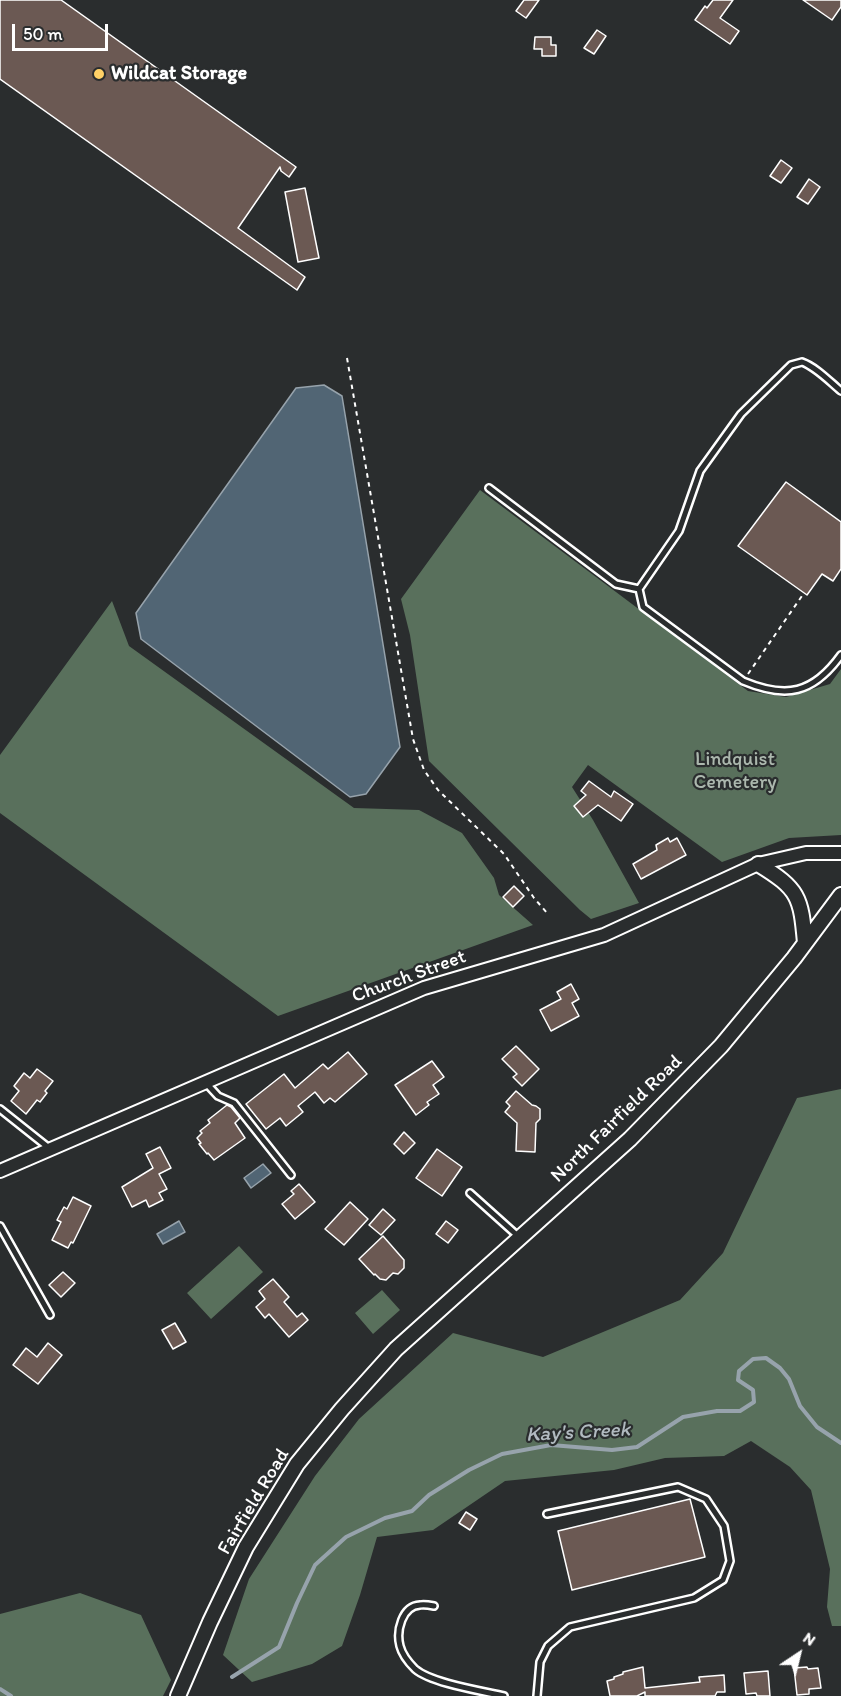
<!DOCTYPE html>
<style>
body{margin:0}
#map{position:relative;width:841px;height:1696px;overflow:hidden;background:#2a2d2e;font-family:Itim,sans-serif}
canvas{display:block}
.north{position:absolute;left:769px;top:1624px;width:60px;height:60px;-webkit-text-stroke:4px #2a2d2e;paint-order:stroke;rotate:35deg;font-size:16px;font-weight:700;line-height:24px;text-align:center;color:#fff}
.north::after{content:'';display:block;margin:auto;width:21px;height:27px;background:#fff;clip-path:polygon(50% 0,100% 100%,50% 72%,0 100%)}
.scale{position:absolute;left:12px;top:24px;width:96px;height:27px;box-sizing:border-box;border:3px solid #fff;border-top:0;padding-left:8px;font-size:18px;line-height:21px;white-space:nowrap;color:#fff;-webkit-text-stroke:4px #2a2d2e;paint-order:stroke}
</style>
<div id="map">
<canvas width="841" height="1696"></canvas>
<div class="north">N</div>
<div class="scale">50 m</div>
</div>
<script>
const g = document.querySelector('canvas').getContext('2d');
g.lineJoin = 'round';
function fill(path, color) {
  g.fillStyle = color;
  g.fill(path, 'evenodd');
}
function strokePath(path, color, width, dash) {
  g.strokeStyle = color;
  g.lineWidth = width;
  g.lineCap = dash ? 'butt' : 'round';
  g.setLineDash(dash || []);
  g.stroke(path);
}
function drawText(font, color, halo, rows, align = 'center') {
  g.font = font + ' Itim,sans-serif';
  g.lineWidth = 4.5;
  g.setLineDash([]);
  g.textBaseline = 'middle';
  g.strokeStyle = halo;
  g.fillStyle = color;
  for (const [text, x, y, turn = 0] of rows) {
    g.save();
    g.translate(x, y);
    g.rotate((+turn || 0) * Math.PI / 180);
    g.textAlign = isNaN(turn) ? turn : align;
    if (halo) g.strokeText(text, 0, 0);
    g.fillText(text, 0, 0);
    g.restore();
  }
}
fill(new Path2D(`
 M480,490L748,691L786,697L830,684L841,669V835L789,838L722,862L588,765L572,787L593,820L639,903L591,919L580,910L429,761L410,635L401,599Z
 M112,601L129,646L354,808L419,810L462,833L494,878L499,895L533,925L278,1016L0,813V755Z
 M841,1089V1626H832L827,1607L830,1569L811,1490L790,1467L751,1441L724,1456L665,1458L614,1470L505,1481L433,1530L377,1537L360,1595L342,1646L312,1664L252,1682L223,1655L249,1579L315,1476L359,1419L453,1333L543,1357L680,1300L723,1253L797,1098Z
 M239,1246L263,1272L211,1319L187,1293Z
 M382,1290L400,1310L373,1334L355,1313Z
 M80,1593L141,1615L171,1680L163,1696H0V1614Z`), '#59705c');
const water = new Path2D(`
 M324,385L342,396L400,747L366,794L350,797L141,639L136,613L296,388Z
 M263,1164L271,1173L251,1188L244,1178Z
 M179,1221L185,1232L163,1244L157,1234Z`);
fill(water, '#516574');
strokePath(water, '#97a3ac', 1.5);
strokePath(new Path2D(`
 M232,1677L279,1647L297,1603L315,1565L346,1537L385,1518L412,1511L429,1495L469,1470L502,1454L551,1445L612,1450L637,1447L683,1417L717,1411H740L754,1402L753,1390L738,1380L739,1371L753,1359L766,1358L780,1368L789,1379L800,1406L817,1427L841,1443
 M0,1689L11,1696`), '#97a3ac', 4);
const building = new Path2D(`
 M0,0H61L296,167L289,177L281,171L280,167L238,228L305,277L297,290L0,79Z
 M524,0H539L526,18L516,11Z
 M713,0H733L720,18L739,31L730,44L695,20L705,6L707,8Z
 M803,0H841V7L832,20Z
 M597,30L606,36L594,54L584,48Z
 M535,37H551V45H556V56H542V49H534Z
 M781,160L792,168L781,183L770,176Z
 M809,179L820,187L808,204L797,197Z
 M305,188L319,258L298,262L285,192Z
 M786,482L841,522V569L833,581L822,574L807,595L738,546Z
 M589,781L611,797L614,791L633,804L621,821L598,805L583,817L574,806L586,795L581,791Z
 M668,838L670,842L677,838L686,855L641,879L633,864L657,850L656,845Z
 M514,886L524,896L513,907L503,897Z
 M571,984L579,999L572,1003L579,1016L551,1031L540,1010L561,999L557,992Z
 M516,1046L539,1069L522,1086L513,1077L517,1074L502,1059Z
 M348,1052L367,1074L335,1102L330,1098L324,1103L315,1092L298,1106L303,1112L286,1126L280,1118L266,1129L246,1104L284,1074L295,1088L323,1064L328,1069Z
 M432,1061L444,1077L433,1085L439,1094L427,1102L429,1105L416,1115L395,1085Z
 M37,1069L53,1081L45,1091L47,1093L40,1102L37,1100L26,1114L11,1101L19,1091L14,1086L24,1073L30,1078Z
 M516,1091L532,1105L536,1106L540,1109V1119L536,1123L535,1152L516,1151L517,1123L505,1112L510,1106L506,1102Z
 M227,1105L231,1107L240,1118L235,1123L245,1138L214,1160L208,1153L207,1154L199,1144L201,1143L197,1138L202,1133L200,1131L210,1123L208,1120Z
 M404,1132L415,1143L404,1154L394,1144Z
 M160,1147L171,1168L159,1174L167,1189L159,1193L163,1200L149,1207L146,1200L132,1207L122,1187L153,1168L146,1154Z
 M437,1149L462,1167L442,1196L416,1178Z
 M299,1184L315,1202L295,1219L282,1204L294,1194L291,1191Z
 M73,1197L91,1206L73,1243L71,1242L68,1248L52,1240L61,1222L57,1220L64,1207L67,1209Z
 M350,1202L368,1219L344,1245L325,1229Z
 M383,1209L395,1220L381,1235L369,1225Z
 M446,1221L458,1230L448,1243L436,1234Z
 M383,1236L404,1260V1268L398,1274L393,1273L386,1280L380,1279L375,1274L374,1275L359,1259Z
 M63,1272L75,1283L61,1297L49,1285Z
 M273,1279L289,1297L284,1302L297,1317L302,1313L308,1320L289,1337L269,1314L265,1318L256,1307L265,1299L259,1291Z
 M175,1323L186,1342L173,1349L162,1330Z
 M48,1343L62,1355L38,1384L13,1365L26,1348L37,1357Z
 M690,1499L705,1557L572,1590L558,1531Z
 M466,1512L477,1519L470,1530L459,1523Z
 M643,1667L645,1688L700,1682L699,1677L724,1675L725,1692H717L715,1696H645V1692L637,1696H610L607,1681L614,1679V1677L623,1674V1672Z
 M807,1667L808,1669L818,1668L821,1688L809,1689V1694L797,1695L794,1668Z
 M768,1671L770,1696H757L756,1693L746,1694L744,1673Z`);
fill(building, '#6b5953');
strokePath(building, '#fff', 1.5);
const service = new Path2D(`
 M841,391C829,381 816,367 802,362L791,365L741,414L700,471L679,531L639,589L643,607L743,681C786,699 813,694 841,655
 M489,488L616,584L639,589
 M206,1083L218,1096L234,1103L291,1175
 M0,1109L49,1148
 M470,1193L519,1237
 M0,1226L50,1315
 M434,1606C429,1605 424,1604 420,1605C402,1606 396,1631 400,1646C402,1654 409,1663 415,1669C431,1683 482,1691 504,1696
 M537,1696L540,1662L548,1646L570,1627L694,1598L723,1580L730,1561L724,1526L706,1499L678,1487L547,1514`);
const tertiary = new Path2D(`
 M0,1171L424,988L604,935L758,864L806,853H841`);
const secondary = new Path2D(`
 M758,864C799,889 801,897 805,943
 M178,1696L210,1622L246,1547L297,1464L342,1409L396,1349L630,1139L721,1046L794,958L841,895`);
strokePath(service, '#fff', 10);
strokePath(tertiary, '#fff', 16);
strokePath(secondary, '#fff', 18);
strokePath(new Path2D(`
 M347,358L413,739L424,770L438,790L504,854L534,898L548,914
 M748,674L804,593`), '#fff', 2, [4.5, 4.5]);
strokePath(service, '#2a2d2e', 5);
strokePath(tertiary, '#2a2d2e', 12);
strokePath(secondary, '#2a2d2e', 14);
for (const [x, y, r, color] of [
 [99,74,6,"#ffd166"]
]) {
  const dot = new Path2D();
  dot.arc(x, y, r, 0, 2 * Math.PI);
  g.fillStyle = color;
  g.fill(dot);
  strokePath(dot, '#2a2d2e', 2);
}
drawText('bold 20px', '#fff', '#2a2d2e', [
 ["Wildcat Storage",111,74]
], 'left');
drawText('20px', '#acb8ae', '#2a2d2e', [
 ["Lindquist",735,760],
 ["Cemetery",735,783]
]);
drawText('20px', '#fff', '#2a2d2e', [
 ["Church Street",409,977,-20],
 ["North Fairfield Road",617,1119,-44],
 ["Fairfield Road",254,1502,-59]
]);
drawText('italic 21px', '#b1bac0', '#2a2d2e', [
 ["Kay's Creek",578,1433,-3]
]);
</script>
